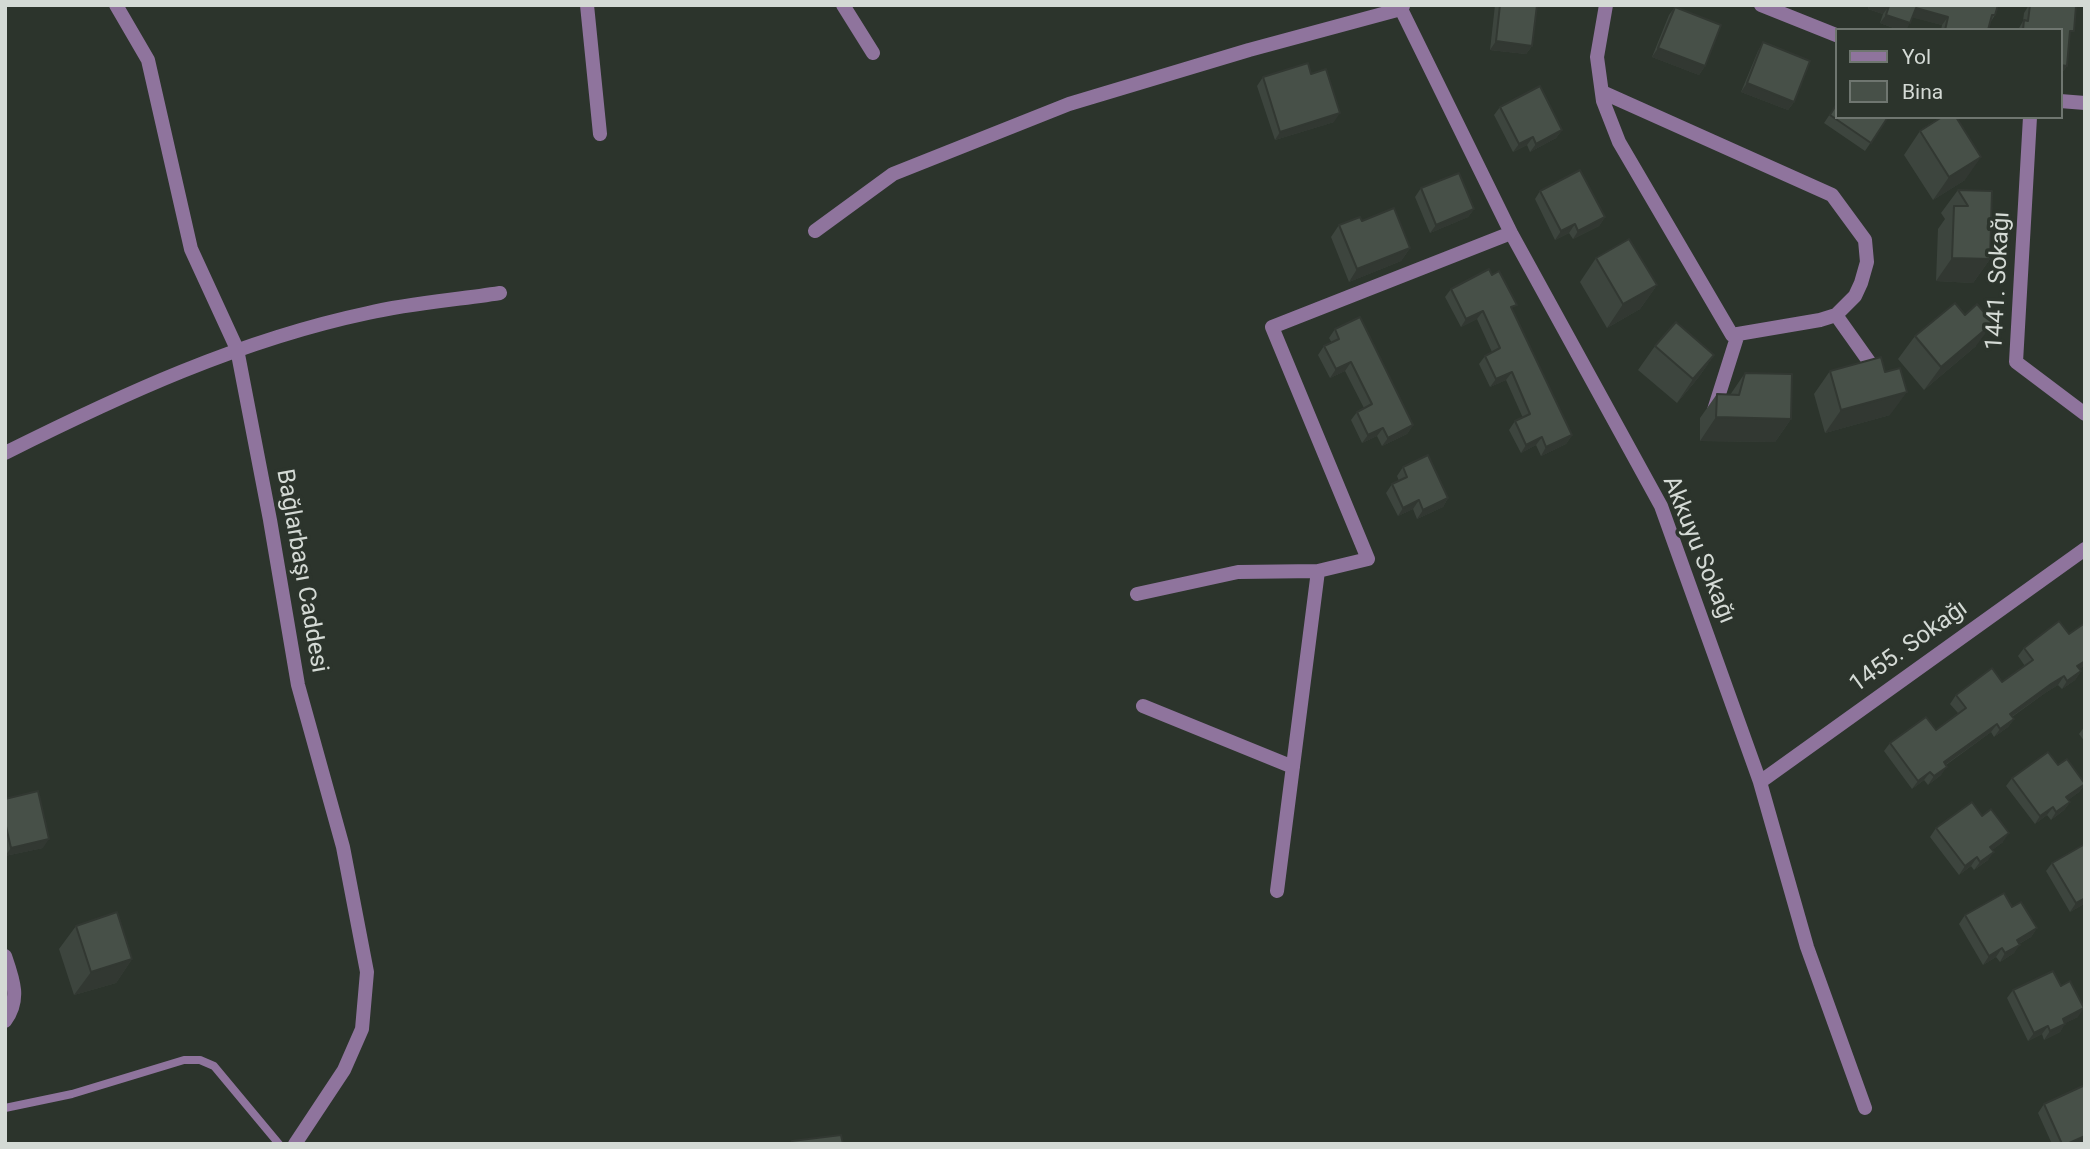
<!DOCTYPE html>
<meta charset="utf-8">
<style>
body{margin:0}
#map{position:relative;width:2090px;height:1149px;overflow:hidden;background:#2c342c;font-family:Roboto,sans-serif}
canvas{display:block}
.frame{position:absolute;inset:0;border:7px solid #d4dad5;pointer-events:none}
.legend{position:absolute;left:1835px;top:28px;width:228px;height:91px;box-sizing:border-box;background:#2c342c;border:2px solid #6f7670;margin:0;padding:9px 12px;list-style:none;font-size:21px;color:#d4dad5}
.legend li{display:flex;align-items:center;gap:14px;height:35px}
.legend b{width:35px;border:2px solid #6f7670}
</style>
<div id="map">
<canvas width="2090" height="1149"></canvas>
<div class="frame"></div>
<ul class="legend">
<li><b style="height:9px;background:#8f749d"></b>Yol</li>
<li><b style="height:19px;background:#475048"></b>Bina</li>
</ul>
</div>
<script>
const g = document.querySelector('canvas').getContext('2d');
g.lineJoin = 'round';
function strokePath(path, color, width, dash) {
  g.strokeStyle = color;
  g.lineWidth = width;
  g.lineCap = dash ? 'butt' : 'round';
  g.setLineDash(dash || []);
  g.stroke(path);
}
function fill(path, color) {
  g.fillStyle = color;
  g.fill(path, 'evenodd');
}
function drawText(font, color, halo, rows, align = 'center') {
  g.font = font + ' Roboto,sans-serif';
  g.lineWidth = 7;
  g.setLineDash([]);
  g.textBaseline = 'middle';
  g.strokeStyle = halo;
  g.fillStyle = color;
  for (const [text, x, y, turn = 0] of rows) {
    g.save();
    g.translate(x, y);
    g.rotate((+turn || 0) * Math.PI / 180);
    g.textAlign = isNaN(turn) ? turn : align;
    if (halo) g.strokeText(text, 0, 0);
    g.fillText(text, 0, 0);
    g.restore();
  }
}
strokePath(new Path2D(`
 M5,1108L72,1094L184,1060H200L214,1066L279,1144`), '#8f749d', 8);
strokePath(new Path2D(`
 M116,5L148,60L191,249L237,349L270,520L298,685L343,847L367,972L362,1029L344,1070L295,1144
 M587,5L600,134
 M843,5L873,53
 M1395,5L1401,9L1511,233L1661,506L1760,782L1807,947L1865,1108
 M1761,5L1836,35
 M1602,92L1832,195L1865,240L1867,262L1861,283L1855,296L1836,315L1820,320L1732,335L1619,142L1603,101L1597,57L1606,5
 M2060,101L2085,103
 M2030,117L2016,362L2085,414
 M815,231L893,174L1069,104L1249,50L1401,9L1403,6
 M1836,315L1880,377
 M1714,410L1738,334
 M5,453C121,395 240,340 368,313C411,303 456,300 500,293
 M1137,594L1238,572L1318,571
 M1143,706L1293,767
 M1760,782L2085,549
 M1277,891L1318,571L1368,559L1272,327L1511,233
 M5,956C13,979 21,1000 5,1021`), '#8f749d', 14);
fill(new Path2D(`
 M1495,5H1537L1532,46L1526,54L1490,50Z
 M1869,5H1998L1995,15L1990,23L1988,30H1941L1942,25L1912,17L1906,30H1899L1880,23L1883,14L1868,9Z
 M2029,5H2070L2069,37L2067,66L2061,74L2060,30H2018L2023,21L2024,13Z
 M1675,7L1705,66L1699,75L1652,57L1669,15Z
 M1763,42L1794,102L1788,110L1741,92L1758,51Z
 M1263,77L1334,122L1275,140L1257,86Z
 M1836,105L1888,117L1865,151L1824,123Z
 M1500,107L1562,130L1556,138L1530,152L1527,145L1513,152L1494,115Z
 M1920,131L1965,180L1933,200L1904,155Z
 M1421,188L1474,209L1468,217L1430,233L1415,197Z
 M1958,190L1992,191L1990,259L1973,283L1936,281L1938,229L1945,219L1941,213Z
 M1540,191L1605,217L1599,226L1573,239L1569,233L1555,240L1535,199Z
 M1362,221L1410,248L1401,261L1349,282L1331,237L1339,225Z
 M1596,258L1657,285L1640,309L1607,328L1580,282Z
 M1451,289L1513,310L1572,435L1566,444L1541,456L1536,445L1521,453L1509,430L1515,421L1523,418L1506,380L1490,387L1479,364L1485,356L1492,352L1477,319L1461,327L1445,297Z
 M1335,329L1413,425L1407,434L1382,446L1377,436L1362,443L1351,420L1357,412L1364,408L1345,371L1330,378L1318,355L1324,346L1332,343L1329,338Z
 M1915,336L1976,346L1924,390L1898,359Z
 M1655,346L1714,355L1698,378L1677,403L1638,370Z
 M1830,371L1890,415L1825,433L1814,394Z
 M1745,373L1791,419L1775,442L1700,441V418L1717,394L1730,395Z
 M1403,467L1448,498L1443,507L1417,519L1413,509L1398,516L1386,493L1392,484L1399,481L1397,476Z
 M2085,623V665L2079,669L2081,671L2075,680L2062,689L2058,685L2045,693L2012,717L2014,719L2008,727L1994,737L1991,732L1946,765L1941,775L1928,785L1924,780L1912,789L1884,751L1890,743L1936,730L1958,713L1950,704L1956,695L2002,682L2025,666L2018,656L2024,648L2069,634Z
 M2085,726V742L2079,734Z
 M2012,778L2085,784L2079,792L2068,800L2070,802L2064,810L2051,820L2047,815L2035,824L2006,786Z
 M5,799L43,848L5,856Z
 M1936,828L2003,842L1992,850L1988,860L1974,870L1971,866L1959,875L1930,837Z
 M2085,844V906L2084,904L2070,912L2046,871L2052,863Z
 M2012,907L2037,928L2031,937L2019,944L2014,953L2000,962L1996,957L1983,965L1959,924L1965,915Z
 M76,926L132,959L116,983L74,995L59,949Z
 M2061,986L2078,1017L2065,1023L2060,1032L2044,1040L2042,1034L2028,1041L2007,998L2013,990Z
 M2044,1104L2080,1144H2052L2038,1113Z`), '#3d453e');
fill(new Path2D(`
 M1870,5H1887L1889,6L1883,14L1868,9Z
 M1916,8L1948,17L1942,25L1910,17Z
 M1886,15L1910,23L1906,30H1899L1880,23Z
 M1496,41L1532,46L1526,54L1490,50Z
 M1658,48L1705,66L1699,75L1652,57Z
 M2060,65L2067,66L2061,74H2060Z
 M1747,83L1794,102L1788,110L1741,92Z
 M1340,113L1334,122L1275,140L1280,132Z
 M1562,130L1556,138L1530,152L1536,144Z
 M1533,137L1527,145L1513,152L1519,144Z
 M1981,157L1965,180L1933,200L1949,177Z
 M1474,209L1468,217L1430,233L1436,225Z
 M1605,217L1599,226L1573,239L1578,231Z
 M1575,224L1569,233L1555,240L1561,231Z
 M1410,248L1401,261L1349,282L1357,269Z
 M1952,258L1990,259L1973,283L1936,281Z
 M1657,285L1640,309L1607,328L1623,304Z
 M1483,311L1477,319L1461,327L1466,319Z
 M1993,323L1976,346L1924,390L1941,367Z
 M1714,355L1698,378L1677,403L1693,379Z
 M1351,362L1345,371L1330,378L1336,369Z
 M1512,372L1506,380L1490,387L1496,379Z
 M1907,392L1890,415L1825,433L1841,410Z
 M1716,417L1791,419L1775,442L1700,441Z
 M1413,425L1407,434L1382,446L1388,438Z
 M1383,428L1377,436L1362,443L1368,435Z
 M1572,435L1566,444L1541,456L1546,447Z
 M1542,437L1536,445L1521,453L1526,445Z
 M1448,498L1443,507L1417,519L1423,510Z
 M1419,500L1413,509L1398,516L1403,508Z
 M2085,661V665L2072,675L2077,666Z
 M2081,671L2075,680L2062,689L2067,681Z
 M2064,676L2058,685L2045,693L2004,722L2010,714L2051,684Z
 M2014,719L2008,727L1994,737L2000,729Z
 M1997,724L1991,732L1938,770L1944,762Z
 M1947,767L1941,775L1928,785L1934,776Z
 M1930,772L1924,780L1912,789L1918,781Z
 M2085,784L2079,792L2060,806L2066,797Z
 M2070,802L2064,810L2051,820L2056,812Z
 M2053,807L2047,815L2035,824L2040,816Z
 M2009,833L2003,842L1984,856L1990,847Z
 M49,839L43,848L5,856L11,848Z
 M1994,852L1988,860L1974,870L1980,862Z
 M1977,857L1971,866L1959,875L1965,866Z
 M2085,898L2084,904L2070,912L2076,903Z
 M2037,928L2031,937L2011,948L2017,940Z
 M2020,945L2014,953L2000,962L2005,953Z
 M2002,948L1996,957L1983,965L1989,956Z
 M132,959L116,983L74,995L91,972Z
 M2084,1008L2078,1017L2057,1027L2063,1019Z
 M2065,1024L2060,1032L2044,1040L2050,1031Z
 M2048,1026L2042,1034L2028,1041L2034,1033Z
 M2085,1136V1142L2080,1144H2067Z`), '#323832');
const building = new Path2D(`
 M1500,5H1537L1532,46L1496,41Z
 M1887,5H1998L1995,15H1992L1988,30H1945L1948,17L1916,8L1910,23L1886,15L1889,6Z
 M2030,5L2076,6L2074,31H2070L2067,66L2060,65V30H2023L2024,20L2028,21Z
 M1675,7L1721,25L1705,66L1658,48Z
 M1763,42L1810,61L1794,102L1747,83Z
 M1308,63L1311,74L1326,69L1340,113L1280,132L1263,77Z
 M1540,86L1562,130L1536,144L1533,137L1519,144L1500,107Z
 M1836,105V117H1888L1871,143L1830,115Z
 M1942,117H1956L1981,157L1949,177L1920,131Z
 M1580,170L1605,217L1578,231L1575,224L1561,231L1540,191Z
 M1459,173L1474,209L1436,225L1421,188Z
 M1958,190L1992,191L1990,259L1952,258L1954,206H1968Z
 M1394,208L1410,248L1357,269L1339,225L1360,217L1362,221Z
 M1629,239L1657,285L1623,304L1596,258Z
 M1489,269L1492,275L1499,271L1517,305L1511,307L1572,435L1546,447L1542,437L1526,445L1515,421L1530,414L1512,372L1496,379L1485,356L1500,348L1483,311L1466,319L1451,289Z
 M1955,303L1965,315L1977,304L1993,323L1941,367L1915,336Z
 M1360,317L1413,425L1388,438L1383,428L1368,435L1357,412L1372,404L1351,362L1336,369L1324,346L1339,339L1335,329Z
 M1676,322L1714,355L1693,379L1655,346Z
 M1881,357L1885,372L1900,368L1907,392L1841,410L1830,371Z
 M1745,373L1792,374L1791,419L1716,417L1717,394L1739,395Z
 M1428,455L1448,498L1423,510L1419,500L1403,508L1392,484L1407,477L1403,467Z
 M2059,621L2069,634L2085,623V661L2077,666L2081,671L2067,681L2064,676L2051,684L2010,714L2014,719L2000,729L1997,724L1944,762L1947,767L1934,776L1930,772L1918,781L1890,743L1926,717L1936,730L1966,708L1956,695L1992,668L2002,682L2033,660L2024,648Z
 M2048,752L2058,765L2067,759L2085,784L2066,797L2070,802L2056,812L2053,807L2040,816L2012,778Z
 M38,791L49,839L11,848L5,822V799Z
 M1972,802L1982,816L1991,809L2009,833L1990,847L1994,852L1980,862L1977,857L1965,866L1936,828Z
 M2085,844V898L2076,903L2052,863Z
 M2004,893L2012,907L2021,902L2037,928L2017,940L2020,945L2005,953L2002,948L1989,956L1965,915Z
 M117,912L132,959L91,972L76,926Z
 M2053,971L2061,986L2070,981L2084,1008L2063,1019L2065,1024L2050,1031L2048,1026L2034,1033L2013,990Z
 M2085,1085V1136L2067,1144H2062L2044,1104Z
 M841,1135L843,1144H792V1141Z`);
fill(building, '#475048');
strokePath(building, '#323832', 2);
drawText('24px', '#d4dad5', '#2c342c', [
 ["1441. Sokağı",1999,281,-87],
 ["Akkuyu Sokağı",1698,550,68],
 ["Bağlarbaşı Caddesi",301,571,80],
 ["1455. Sokağı",1909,647,-36]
]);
</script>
